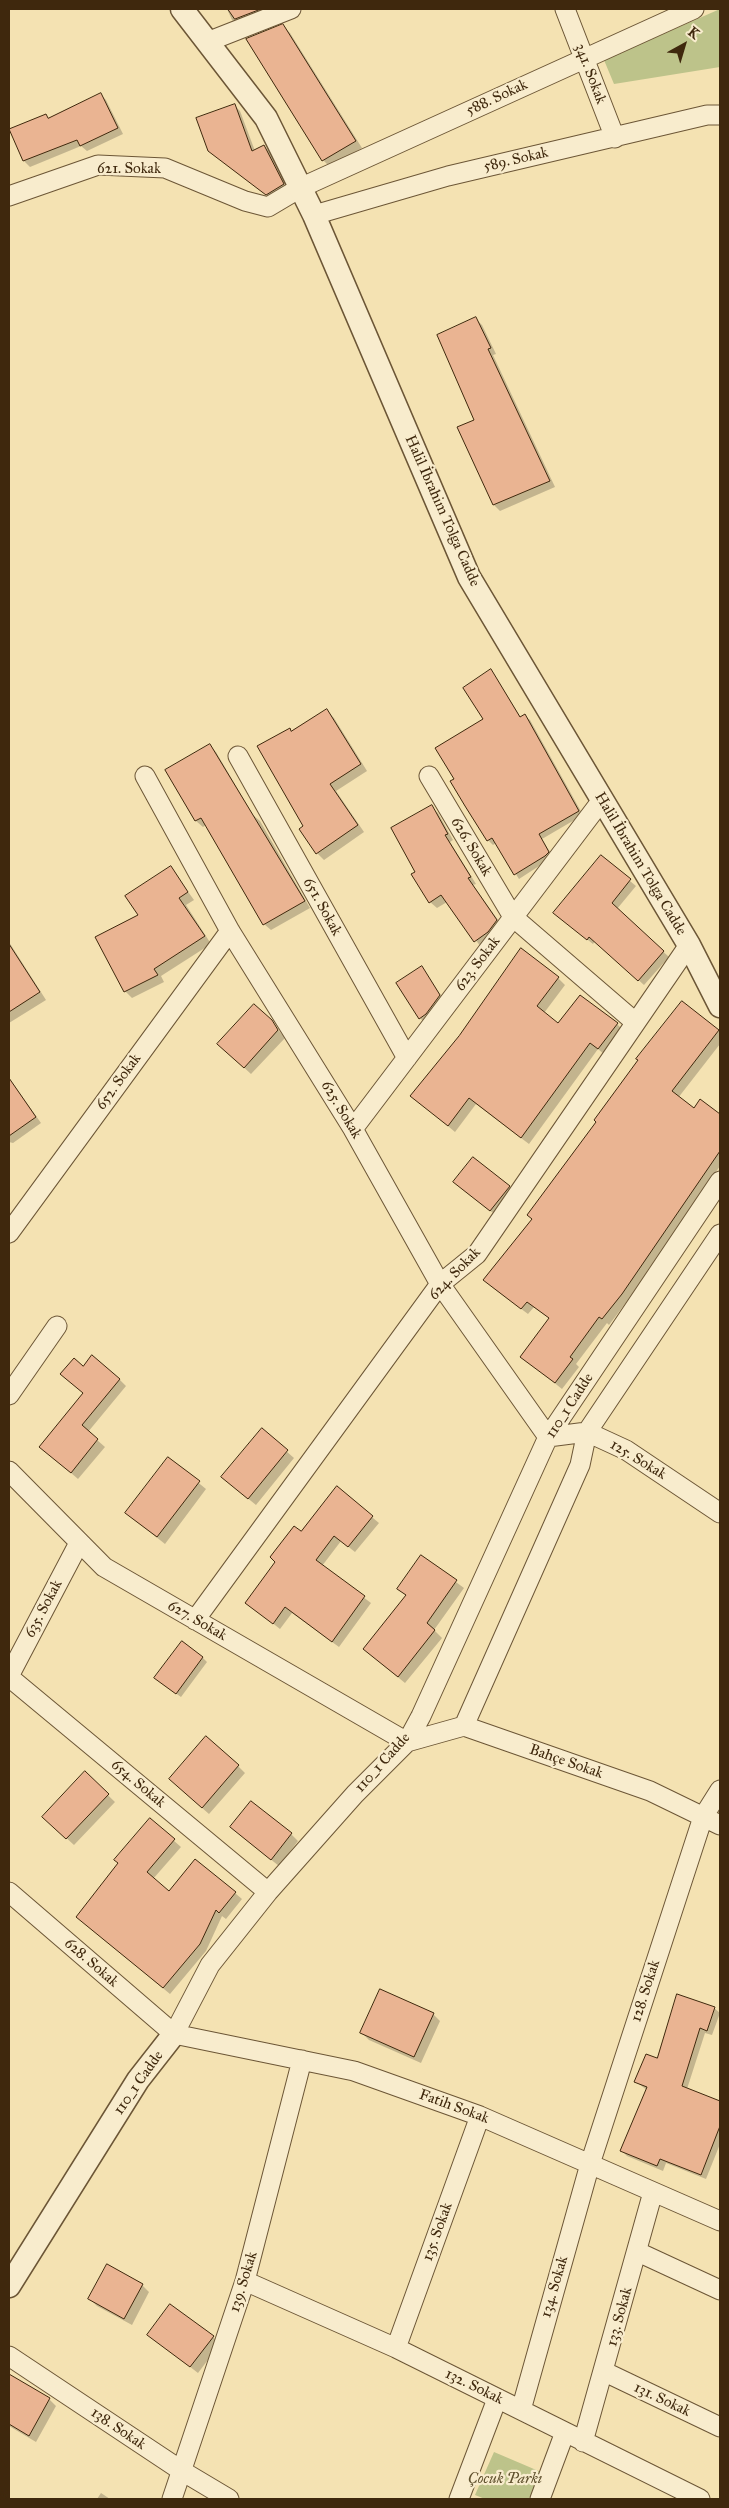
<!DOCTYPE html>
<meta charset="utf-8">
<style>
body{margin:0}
#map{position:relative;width:729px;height:2508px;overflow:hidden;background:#f4e2b2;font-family:"IM FELL Great Primer",serif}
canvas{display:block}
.frame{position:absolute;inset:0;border:10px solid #3f280d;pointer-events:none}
.north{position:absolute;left:659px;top:20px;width:50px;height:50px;-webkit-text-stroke:4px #f8eccd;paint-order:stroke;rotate:39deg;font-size:14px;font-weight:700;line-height:20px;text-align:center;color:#3f280d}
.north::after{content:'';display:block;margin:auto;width:18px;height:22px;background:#3f280d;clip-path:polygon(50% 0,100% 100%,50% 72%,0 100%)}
</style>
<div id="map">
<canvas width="729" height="2508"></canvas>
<div class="frame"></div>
<div class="north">K</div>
</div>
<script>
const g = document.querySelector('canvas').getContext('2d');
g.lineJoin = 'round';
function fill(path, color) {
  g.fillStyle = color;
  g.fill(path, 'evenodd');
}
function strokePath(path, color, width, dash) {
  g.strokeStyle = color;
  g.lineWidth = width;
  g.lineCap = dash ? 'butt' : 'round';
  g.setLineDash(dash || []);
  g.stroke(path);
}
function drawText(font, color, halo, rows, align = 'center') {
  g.font = font + ' "IM FELL Great Primer",serif';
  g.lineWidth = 4.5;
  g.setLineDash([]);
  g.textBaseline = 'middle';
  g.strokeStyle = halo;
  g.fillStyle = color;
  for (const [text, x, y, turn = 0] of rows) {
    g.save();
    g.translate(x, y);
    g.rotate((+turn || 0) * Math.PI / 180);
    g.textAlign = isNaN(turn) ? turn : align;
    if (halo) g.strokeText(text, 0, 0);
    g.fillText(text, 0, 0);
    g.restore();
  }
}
fill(new Path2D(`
 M720,9V67L614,84L604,60Z
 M494,2452L541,2472L529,2499H485L475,2495Z`), '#bdc38a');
fill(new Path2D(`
 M227,9H277L239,27L232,20Z
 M283,26L290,33L362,148L330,167L323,160Z
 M100,94L106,100L123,134L87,151L81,146L30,167L24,161L11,129L45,115L49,119Z
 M234,105L240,111L255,151L264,146L270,152L289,190L273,200L210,151Z
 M476,319L482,325L496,354L493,355L555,487L500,511L494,505L475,420Z
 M495,676L521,718L525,716L530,720L583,815L542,839L553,857L519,879L496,843L493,845L488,840L466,806L455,779L485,720Z
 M327,711L334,718L367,771L336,791L364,832L324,860L317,853L305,826L292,732Z
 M209,745L216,752L253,815L260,821L310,908L271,930L264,924L206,825L203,827L196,821L167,770Z
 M431,807L438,813L453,840L450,842L476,884L473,885L503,927L481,947L447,902L437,908L430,902L417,872Z
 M601,857L636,886L617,909L669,957L644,985L595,941L593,944L554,913Z
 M171,868L194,900L186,905L211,944L161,976L164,982L132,998L125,991L140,916Z
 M9,942L46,1000L9,1023Z
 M422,968L444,1000L424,1022L420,1018Z
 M558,978L565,985L544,1013L559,1025L617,1024L624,1031L605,1055L598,1049L529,1144L476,1104L455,1132L412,1096L460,1037Z
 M682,1003L720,1032V1044L678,1098L694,1110L701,1101L720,1116V1166L695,1202L697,1203L647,1271L648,1272L628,1300L609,1325L607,1323L576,1364L579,1367L562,1389L522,1357L550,1319L534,1307L528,1314L492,1287L533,1219Z
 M271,1021L285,1038L251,1074L226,1051Z
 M9,1078L41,1123L13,1143L9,1142Z
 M454,1182L509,1186L516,1193L498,1217Z
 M83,1367L119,1379L126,1386L88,1432L105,1447L78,1479L41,1447L84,1394Z
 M262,1430L294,1458L256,1505L230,1484Z
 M168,1458L206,1489L165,1544L126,1513Z
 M337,1488L379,1523L355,1552L341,1541L322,1566L371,1603L339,1647L292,1613L280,1629L247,1603L276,1562Z
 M422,1557L464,1588L434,1630L442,1638L405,1683L372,1656L407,1597L399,1589Z
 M202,1657L207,1662L181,1697L161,1683Z
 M238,1766L245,1773L209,1814L177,1786Z
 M85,1773L115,1802L74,1845L51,1824Z
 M150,1820L181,1847L153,1879L169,1892L235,1893L242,1899L226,1919L222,1916L206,1951L170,1994L84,1923Z
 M239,1834H291L298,1841L279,1866Z
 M714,2008L720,2013L712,2035L705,2033L687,2089L720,2103V2144L706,2179L666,2163L663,2171L627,2156L622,2151L647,2090L636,2082Z
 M433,2014L440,2021L421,2063L369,2040L362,2033Z
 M142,2285L149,2292L132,2325L97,2306L90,2299Z
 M149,2335L213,2337L220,2344L198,2373Z
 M9,2376L49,2399L56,2406L36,2442L9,2426Z
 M101,2493L110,2499H97Z`), '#0003');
const building = new Path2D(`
 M228,9H261L235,19Z
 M283,24L356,141L322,161L246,39Z
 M101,93L118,128L80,146L77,140L23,161L9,129L46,114L48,118Z
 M235,104L252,151L264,145L284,184L266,195L208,151L196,118Z
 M476,317L491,348L488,349L550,481L493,505L457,427L474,420L437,335Z
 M491,669L520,717L525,714L579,811L539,834L549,852L545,856L514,875L492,838L487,841L465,806L450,781L454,779L435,748L483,719L463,688Z
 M327,709L361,764L330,784L358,825L316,854L299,829L303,826L257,746L290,728L291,731Z
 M210,744L305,901L263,925L201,818L195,821L165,770Z
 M432,805L448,834L445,835L471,877L468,878L497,920L488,932L474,942L441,895L429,903L411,874L415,872L391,828Z
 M601,855L631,879L612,903L664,951L638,981L589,937L587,940L553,913Z
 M171,866L188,892L179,898L205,936L154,969L158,975L124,992L95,937L138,915L125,896Z
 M9,944L40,992L9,1012Z
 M521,948L559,977L537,1006L558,1023L580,995L618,1023L598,1049L590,1043L521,1138L469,1098L448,1126L410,1096L459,1036Z
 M422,966L440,995L426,1014L419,1019L396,983Z
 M682,1001L719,1030L672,1091L694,1108L700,1099L720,1114V1151L622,1294L602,1319L599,1317L570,1357L573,1359L555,1383L520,1357L549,1318L527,1302L521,1309L483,1280L532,1219L527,1215L596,1122L594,1120L638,1060L636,1059Z
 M254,1004L272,1020L278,1030L244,1068L217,1044Z
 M9,1078L36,1117L9,1136Z
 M473,1157L510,1186L490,1211L453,1182Z
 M92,1355L120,1379L82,1425L98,1439L71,1473L39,1447L83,1393L60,1374L74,1358L83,1366Z
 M262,1428L288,1450L248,1499L221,1477Z
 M168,1457L200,1481L157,1537L125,1513Z
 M337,1486L373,1516L348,1547L334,1536L316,1560L365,1596L332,1642L285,1607L273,1624L245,1603L275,1562L270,1557L294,1526L301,1531Z
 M421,1555L457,1580L427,1623L435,1630L398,1677L363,1649L406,1595L397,1589Z
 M182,1641L203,1657L176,1694L154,1678Z
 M206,1736L239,1765L202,1808L169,1779Z
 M85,1771L109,1794L66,1839L42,1817Z
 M251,1801L292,1833L271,1860L230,1827Z
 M150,1818L175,1839L147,1872L169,1891L195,1859L236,1892L219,1913L216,1910L200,1944L163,1988L76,1917L118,1863L114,1860Z
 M380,1989L434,2013L414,2057L360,2033Z
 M677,1994L715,2007L707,2031L700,2028L682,2086L720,2101V2126L701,2175L660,2159L657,2166L620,2151L647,2087L634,2082L646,2054L657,2058Z
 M107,2264L143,2284L124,2319L88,2299Z
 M170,2304L214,2336L190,2367L147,2335Z
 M9,2374L50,2398L29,2436L9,2424Z`);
fill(building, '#eab492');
strokePath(building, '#3f280d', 1);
const minor = new Path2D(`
 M565,9L615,138
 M207,42L291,9
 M9,196L98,165L165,168L245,201L268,207L300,188L694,9
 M314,215L448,176L707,115H720
 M238,756L407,1058
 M145,776L230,931L353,1129L440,1284L548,1437L587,1432L626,1450L720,1513
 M429,776L513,917L635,1022
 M353,1129L602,800
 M9,1233L230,931
 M9,1395L57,1326
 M9,1471L104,1567L407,1742
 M195,1620L440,1284L477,1254L689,945
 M9,1676L79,1543
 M9,1677L268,1892
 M464,1726L580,1465L587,1432L720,1234
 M407,1742L464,1726L650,1791L720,1825
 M9,1892L174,2034L354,2071L480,2116L720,2221
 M174,2034L210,1965L268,1892L355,1794L407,1742L421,1716L548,1437L720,1181
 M638,2252L720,2290
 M245,2281L396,2348L700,2499
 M396,2348L480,2116
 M9,2356L182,2471L229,2499
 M605,2372L720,2427
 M521,2410L590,2164L703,1817L720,1790
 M583,2442L653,2192
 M172,2499L245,2281L302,2060
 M459,2499L497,2399
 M540,2499L565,2432`);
const tertiary = new Path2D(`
 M182,9L266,118L314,215L469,577L689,945L720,1006
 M9,2286L138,2080L174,2034`);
strokePath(minor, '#6c5636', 21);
strokePath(tertiary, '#6c5636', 25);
strokePath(minor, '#f8eccd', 19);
strokePath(tertiary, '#f8eccd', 22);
drawText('15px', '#3f280d', '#f8eccd', [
 ["341. Sokak",590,74,69],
 ["588. Sokak",497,98,-25],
 ["589. Sokak",516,160,-13],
 ["621. Sokak",129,169],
 ["Halil İbrahim Tolga Cadde",442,511,66],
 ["626. Sokak",471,847,59],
 ["Halil İbrahim Tolga Cadde",640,864,59],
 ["651. Sokak",322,907,61],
 ["623. Sokak",478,964,-53],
 ["652. Sokak",119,1082,-54],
 ["625. Sokak",341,1110,59],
 ["624. Sokak",455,1274,-46],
 ["110_1 Cadde",570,1406,-57],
 ["125. Sokak",638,1460,31],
 ["635. Sokak",44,1609,-62],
 ["627. Sokak",197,1621,30],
 ["Bahçe Sokak",566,1762,19],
 ["110_1 Cadde",383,1763,-48],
 ["654. Sokak",138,1784,40],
 ["628. Sokak",91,1963,41],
 ["128. Sokak",646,1991,-72],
 ["110_1 Cadde",139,2083,-55],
 ["Fatih Sokak",454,2107,20],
 ["135. Sokak",438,2232,-70],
 ["139. Sokak",244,2282,-73],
 ["134. Sokak",555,2287,-74],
 ["133. Sokak",620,2317,-75],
 ["132. Sokak",474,2387,26],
 ["131. Sokak",662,2400,25],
 ["138. Sokak",118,2429,34]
]);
drawText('italic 15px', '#5e4f2c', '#f8eccd', [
 ["Çocuk Parkı",505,2479]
]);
</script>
